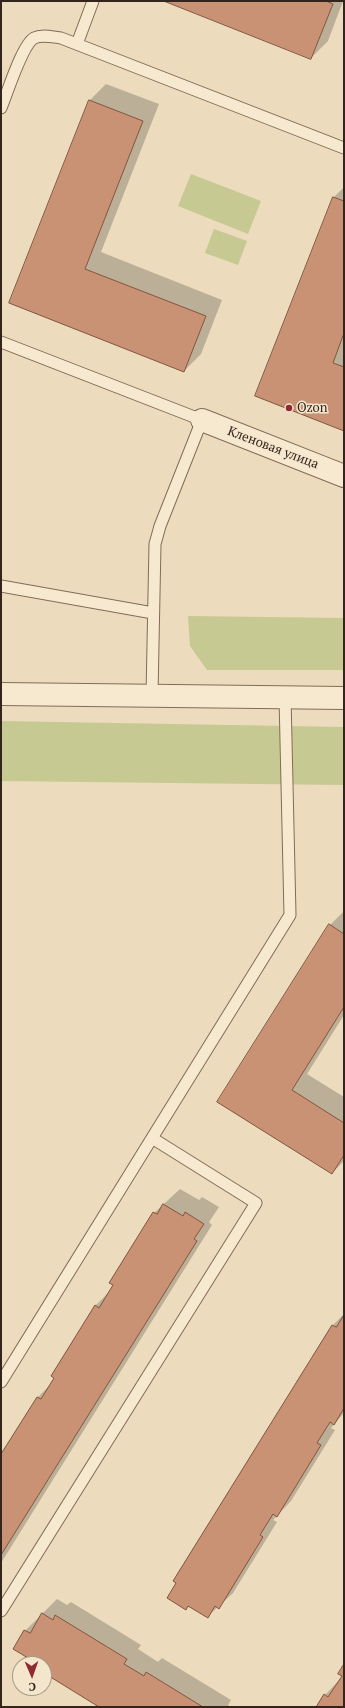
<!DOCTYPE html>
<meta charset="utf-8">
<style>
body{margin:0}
#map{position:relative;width:345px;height:1708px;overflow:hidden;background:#ecdbbd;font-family:"PT Serif",serif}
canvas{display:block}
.frame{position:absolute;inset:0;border:2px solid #33251b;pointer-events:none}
.north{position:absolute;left:12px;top:1656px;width:40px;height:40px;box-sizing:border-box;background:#f4e6cd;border:1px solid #a79986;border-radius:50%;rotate:178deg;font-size:11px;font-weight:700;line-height:16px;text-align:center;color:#33251b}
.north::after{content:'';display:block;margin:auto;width:14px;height:18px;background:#902931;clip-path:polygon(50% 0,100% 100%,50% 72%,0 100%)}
</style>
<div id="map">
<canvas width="345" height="1708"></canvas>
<div class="frame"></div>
<div class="north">С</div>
</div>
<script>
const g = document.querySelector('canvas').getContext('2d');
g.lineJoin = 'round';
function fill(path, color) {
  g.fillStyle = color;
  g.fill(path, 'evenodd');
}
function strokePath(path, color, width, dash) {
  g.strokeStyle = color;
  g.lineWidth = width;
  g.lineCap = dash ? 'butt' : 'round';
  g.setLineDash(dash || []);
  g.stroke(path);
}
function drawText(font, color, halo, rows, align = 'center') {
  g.font = font + ' "PT Serif",serif';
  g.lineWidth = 3;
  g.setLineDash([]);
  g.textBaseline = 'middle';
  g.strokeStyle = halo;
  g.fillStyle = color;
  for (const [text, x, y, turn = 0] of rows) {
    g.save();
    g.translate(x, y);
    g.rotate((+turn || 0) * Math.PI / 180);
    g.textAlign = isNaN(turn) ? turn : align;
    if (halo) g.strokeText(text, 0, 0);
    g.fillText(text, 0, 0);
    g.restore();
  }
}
fill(new Path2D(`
 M191,174L261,201L248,234L178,206Z
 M214,229L247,241L238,265L205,253Z
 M188,616L344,618V670H207L190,646Z
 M1,721L344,727V785L1,781Z`), '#c6c992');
fill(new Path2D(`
 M166,1H343L328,41L311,58Z
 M106,84L159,104L101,252L222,300L201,354L184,371L10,303L89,101Z
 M344,187V429L256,395L334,197Z
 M344,911V1015L307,1074L344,1097V1161L332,1173L218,1102L330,925Z
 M180,1189L199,1200L202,1197L219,1207L209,1222L212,1225L1,1563V1456L38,1397L53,1382L95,1306L111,1290L154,1213Z
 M344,1314V1413L331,1428L335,1430L291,1501L273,1520L277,1522L233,1593L208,1616L189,1605L186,1608L332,1326Z
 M57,1599L67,1605L71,1602L141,1645L138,1649L158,1662L162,1658L231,1700L228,1705L231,1707H101L44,1672V1664H31L25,1631Z
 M344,1666V1707H318L325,1695L343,1676Z`), '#0003');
const building = new Path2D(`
 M164,1H326L333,4L311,59Z
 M89,100L143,121L85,269L206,316L184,372L9,303Z
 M333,197L344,201V333L333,363L344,367V431L255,396Z
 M329,924L344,934V1007L292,1090L344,1123V1155L332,1174L217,1102Z
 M163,1204L183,1216L185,1212L204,1224L194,1239L197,1241L1,1555V1454L37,1397L41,1399L54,1378L51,1376L95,1305L99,1308L113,1285L109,1283L153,1212L157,1214Z
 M344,1315V1408L334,1425L330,1422L317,1443L321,1445L277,1517L273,1514L260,1535L263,1537L219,1609L215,1606L208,1618L188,1606L186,1610L167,1598L176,1583L173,1581L332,1325L336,1327Z
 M42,1613L53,1620L55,1615L127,1659L124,1664L144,1676L146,1672L203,1707H99L44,1673V1664H29L26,1662L28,1658L13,1649L24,1630L30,1633Z
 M344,1664V1707H316L324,1694L328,1697L342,1676L338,1674Z`);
fill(building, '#c99274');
strokePath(building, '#81543e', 1);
const service = new Path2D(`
 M77,44L93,1
 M1,108C7,94 22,45 34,38C42,34 52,37 61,38L344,148
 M1,342L202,420L160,526L155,544L152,695
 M1,586L153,613
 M1,1382L290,915L285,697
 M1,1611L256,1203L152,1138`);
const minor = new Path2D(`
 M202,420L344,476`);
const tertiary = new Path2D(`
 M1,694L344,698`);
strokePath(service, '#836c57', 13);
strokePath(minor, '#836c57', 24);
strokePath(tertiary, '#836c57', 24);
strokePath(service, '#f7e9d0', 11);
strokePath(minor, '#f7e9d0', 22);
strokePath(tertiary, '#f7e9d0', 22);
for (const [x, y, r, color] of [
 [289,408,4,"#902931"]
]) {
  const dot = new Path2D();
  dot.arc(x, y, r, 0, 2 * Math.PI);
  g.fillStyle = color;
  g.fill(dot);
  strokePath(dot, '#f4e6cd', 1.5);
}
drawText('13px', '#33251b', '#f4e6cd', [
 ["Ozon",297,408]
], 'left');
drawText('13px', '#33251b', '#f4e6cd', [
 ["Кленовая улица",273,448,21]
]);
</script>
